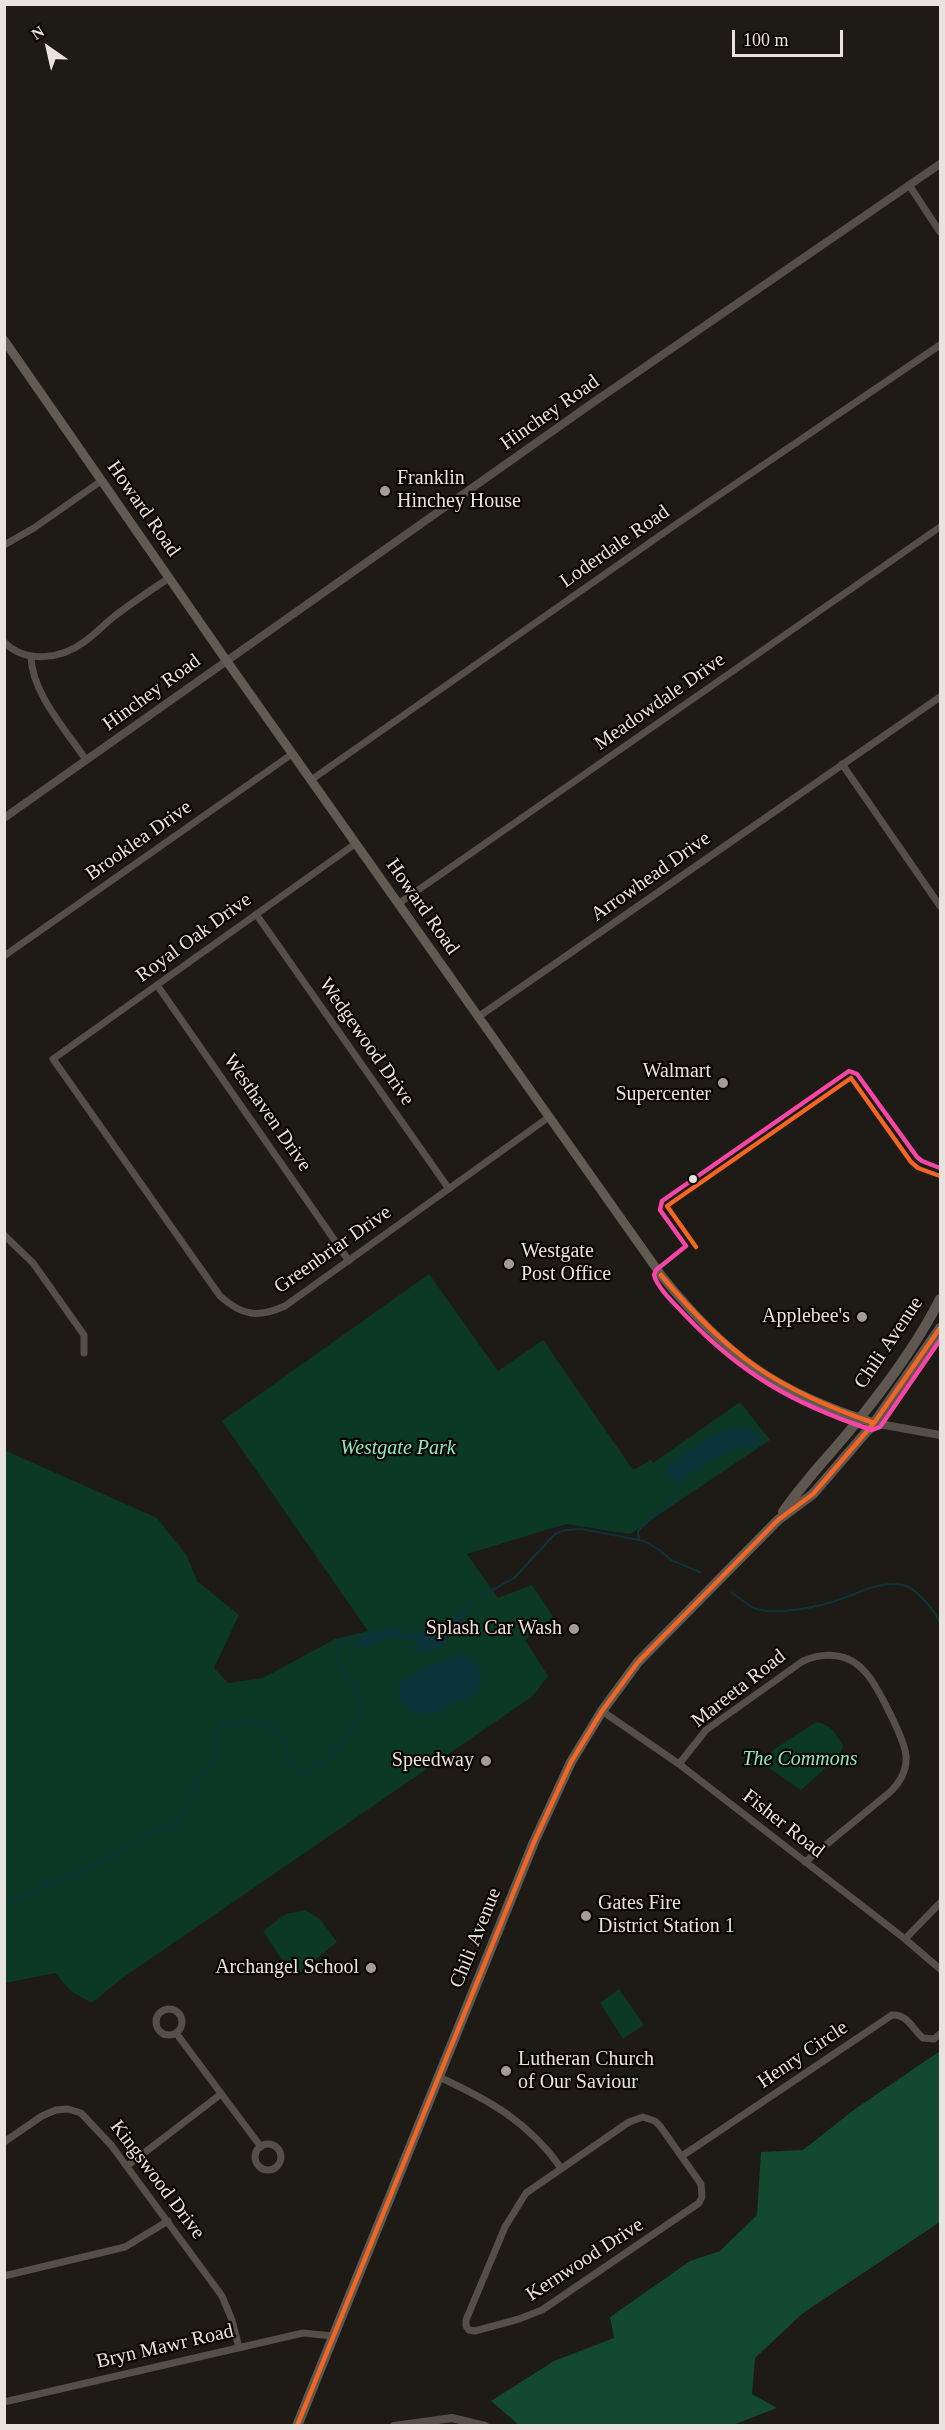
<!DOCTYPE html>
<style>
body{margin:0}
#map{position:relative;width:945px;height:2430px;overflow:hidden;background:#1e1a15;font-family:"Times New Roman",serif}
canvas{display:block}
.frame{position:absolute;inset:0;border:6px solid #e9e3dd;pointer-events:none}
.north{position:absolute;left:18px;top:18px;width:60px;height:60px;-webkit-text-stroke:4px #090603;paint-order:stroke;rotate:326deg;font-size:16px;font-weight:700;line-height:24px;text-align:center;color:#e9e3dd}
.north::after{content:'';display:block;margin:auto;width:21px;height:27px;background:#e9e3dd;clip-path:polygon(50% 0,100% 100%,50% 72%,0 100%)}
.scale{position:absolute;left:732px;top:30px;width:111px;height:27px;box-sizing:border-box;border:3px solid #e9e3dd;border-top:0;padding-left:8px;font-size:18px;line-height:21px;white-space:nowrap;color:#e9e3dd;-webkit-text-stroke:4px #090603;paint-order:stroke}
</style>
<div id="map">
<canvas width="945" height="2430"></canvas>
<div class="frame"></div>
<div class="north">N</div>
<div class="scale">100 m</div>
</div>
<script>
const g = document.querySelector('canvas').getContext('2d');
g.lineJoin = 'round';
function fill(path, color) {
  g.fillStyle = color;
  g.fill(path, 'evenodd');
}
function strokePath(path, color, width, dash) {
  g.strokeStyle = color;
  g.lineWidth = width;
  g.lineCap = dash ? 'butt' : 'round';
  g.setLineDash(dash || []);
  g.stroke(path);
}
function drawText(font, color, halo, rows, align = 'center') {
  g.font = font + ' "Times New Roman",serif';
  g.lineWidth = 4.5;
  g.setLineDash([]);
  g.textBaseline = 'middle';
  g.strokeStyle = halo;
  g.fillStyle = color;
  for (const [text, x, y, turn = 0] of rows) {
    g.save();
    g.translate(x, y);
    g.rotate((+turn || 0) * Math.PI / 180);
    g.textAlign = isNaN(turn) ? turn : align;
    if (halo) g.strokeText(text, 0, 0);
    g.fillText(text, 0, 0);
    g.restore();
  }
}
fill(new Path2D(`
 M429,1274L498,1371L543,1340L633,1470L651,1460L653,1463L740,1402L770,1440L630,1534L566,1524L467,1554L498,1598L532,1585L554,1618L525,1640L548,1676L533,1696L121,1979L92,2003L72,1992L55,1973L5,1983L4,1450L157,1518L187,1556L197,1581L239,1615L214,1668L228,1683L263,1678L335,1639L368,1631L222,1421Z
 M816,1722C831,1724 836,1734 843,1746L840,1755L801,1790L760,1762L776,1748Z
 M305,1910L320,1919L337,1942L300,1972L288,1969L263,1931L286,1914Z
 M619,1989L644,2025L623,2039L600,2003Z`), '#0b3925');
fill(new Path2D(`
 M940,2051V2222L803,2313L755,2358L752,2394L777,2408L733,2425L520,2426L491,2401L554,2361L614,2338L610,2317L690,2261L720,2251L757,2215L761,2152L803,2150L855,2109Z`), '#12492f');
fill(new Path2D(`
 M734,1428C746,1428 761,1427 760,1443C752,1451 742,1447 732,1450C712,1456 696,1473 677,1482L670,1477L666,1469L669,1463L716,1434Z
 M464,1613L457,1628L437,1650L420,1651L417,1648L418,1644C388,1626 375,1652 355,1645C366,1632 378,1631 394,1628L405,1635C418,1629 433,1631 443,1626C451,1622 455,1615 464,1613Z
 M457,1655C473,1653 480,1668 482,1682L475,1695C468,1699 459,1699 453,1703C449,1705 446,1709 441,1711C429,1717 406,1715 400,1700C398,1695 399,1686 402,1682C412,1670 443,1662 457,1655Z`), '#0e343b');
strokePath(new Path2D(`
 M639,1540L638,1531C654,1512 674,1510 677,1482
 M731,1592C738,1597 746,1604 754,1608C776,1616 819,1607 841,1599C859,1593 882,1580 903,1585C915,1587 936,1612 940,1623
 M461,1614L473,1601L514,1578L555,1534L566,1530L582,1529L644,1541L658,1549L671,1560L700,1572
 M940,1664V1669
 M940,1716V1732
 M4,1902L20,1898L109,1858L157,1829L171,1826L185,1813L196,1780L220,1754L215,1746L213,1735L220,1725L265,1721C273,1728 280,1733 284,1743C289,1756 289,1768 303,1774C330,1761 345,1740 361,1715C360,1709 360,1702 358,1696C352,1678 333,1665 337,1645L352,1638L364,1637`), '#0e343b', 2);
strokePath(new Path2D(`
 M909,185L940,232
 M4,545L34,528L101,481
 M4,642C26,664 61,659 84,642C96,634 105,623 116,615C133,602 151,590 169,578
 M31,657C32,693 66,730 86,760
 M842,764L940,906
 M311,780L675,525L940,345
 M355,844L53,1059L220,1296C242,1316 258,1318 285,1306L549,1117
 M398,904L940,527
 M256,914L449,1189
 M4,956L292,754
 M157,985L349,1261
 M478,1017L940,697
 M4,1235L33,1263L84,1335V1353
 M602,1711L679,1764L905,1939L940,1969
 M679,1764L706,1730L803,1661C817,1655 833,1653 848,1659C855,1662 861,1667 866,1673C877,1685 905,1740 906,1756C907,1772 900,1783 889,1793L805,1862
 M905,1939L940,1903
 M156 2022a13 13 0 1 1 26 0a13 13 0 1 1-26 0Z
 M176,2033L261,2147
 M439,2077C489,2100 529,2122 561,2168
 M643,2117L655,2121L660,2126L701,2184L702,2197L699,2203L542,2310L519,2319L475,2331L469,2330L466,2326V2320L505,2227L526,2193L629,2122Z
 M4,2142L42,2116L56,2110L68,2109L81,2113L111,2145L222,2296L232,2320L239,2348
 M255 2157a13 13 0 1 1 26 0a13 13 0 1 1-26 0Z
 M682,2156L892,2015C908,2014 912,2029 923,2038L934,2039L940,2034
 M127,2166L221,2094
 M4,2276L125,2247L168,2221
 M4,2402L303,2333L333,2336`), '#544f48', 7);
strokePath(new Path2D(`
 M4,818L591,404L940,164
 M874,1423L940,1435
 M394,2426L452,2418L485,2426`), '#544f48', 8);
strokePath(new Path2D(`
 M4,340L226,660L661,1275C726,1356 775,1392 874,1423`), '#615b52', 9);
strokePath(new Path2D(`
 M783,1512C806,1478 835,1450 860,1418C889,1382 919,1341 940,1299
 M297,2426L534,1842L571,1762L602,1711L638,1662L778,1520L813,1494L874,1423L940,1328`), '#5f5850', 10);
strokePath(new Path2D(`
 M851,1078L911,1162L918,1168L940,1176
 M667,1206L851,1078
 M667,1206L696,1247
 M661,1275C728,1355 775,1389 874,1423
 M297,2426L534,1842L571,1762L602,1711L638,1662L778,1520L813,1494L874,1423L940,1328`), '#f26522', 4.5);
strokePath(new Path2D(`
 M940,1168L922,1161L917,1157L857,1074L849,1071L662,1201L660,1210L686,1246L656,1270L654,1275C658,1289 675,1304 685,1315C742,1375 794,1404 872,1430L880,1427L940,1340`), '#f346a5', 4.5);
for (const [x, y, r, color] of [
 [385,491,6,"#a29d97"],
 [723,1083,6,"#a29d97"],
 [693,1179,5,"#e9e3dd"],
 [509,1264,6,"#a29d97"],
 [862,1317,6,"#a29d97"],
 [574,1629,6,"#a29d97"],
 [486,1761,6,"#a29d97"],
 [586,1916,6,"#a29d97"],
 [371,1968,6,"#a29d97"],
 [506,2071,6,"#a29d97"]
]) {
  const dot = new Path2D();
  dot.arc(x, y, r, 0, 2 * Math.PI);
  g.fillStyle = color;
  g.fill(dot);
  strokePath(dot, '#090603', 2);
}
drawText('20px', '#e9e3dd', '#090603', [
 ["Hinchey Road",550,413,-35],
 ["Howard Road",143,509,55],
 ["Loderdale Road",615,547,-35],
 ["Hinchey Road",152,693,-36],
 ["Meadowdale Drive",660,702,-35],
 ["Brooklea Drive",139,841,-35],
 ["Arrowhead Drive",651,877,-35],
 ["Howard Road",422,907,55],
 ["Royal Oak Drive",194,938,-36],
 ["Wedgewood Drive",366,1042,55],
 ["Westhaven Drive",267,1113,55],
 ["Greenbriar Drive",333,1250,-35],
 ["Chili Avenue",889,1343,-56],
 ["Mareeta Road",739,1689,-38],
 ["Fisher Road",783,1824,38],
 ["Chili Avenue",476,1938,-68],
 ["Henry Circle",803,2055,-34],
 ["Kingswood Drive",157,2180,53],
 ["Kernwood Drive",585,2260,-33],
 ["Bryn Mawr Road",165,2347,-13]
]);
drawText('20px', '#e9e3dd', '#090603', [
 ["Franklin",397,479,"left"],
 ["Hinchey House",397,502,"left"],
 ["Walmart",711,1072],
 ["Supercenter",711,1095],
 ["Westgate",521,1252,"left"],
 ["Post Office",521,1275,"left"],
 ["Applebee's",850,1317],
 ["Splash Car Wash",562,1629],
 ["Speedway",474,1761],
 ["Gates Fire",598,1904,"left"],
 ["District Station 1",598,1927,"left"],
 ["Archangel School",359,1968],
 ["Lutheran Church",518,2060,"left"],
 ["of Our Saviour",518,2083,"left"]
], 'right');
drawText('italic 20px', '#90e9b8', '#090603', [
 ["Westgate Park",398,1449],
 ["The Commons",800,1760]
]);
</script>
